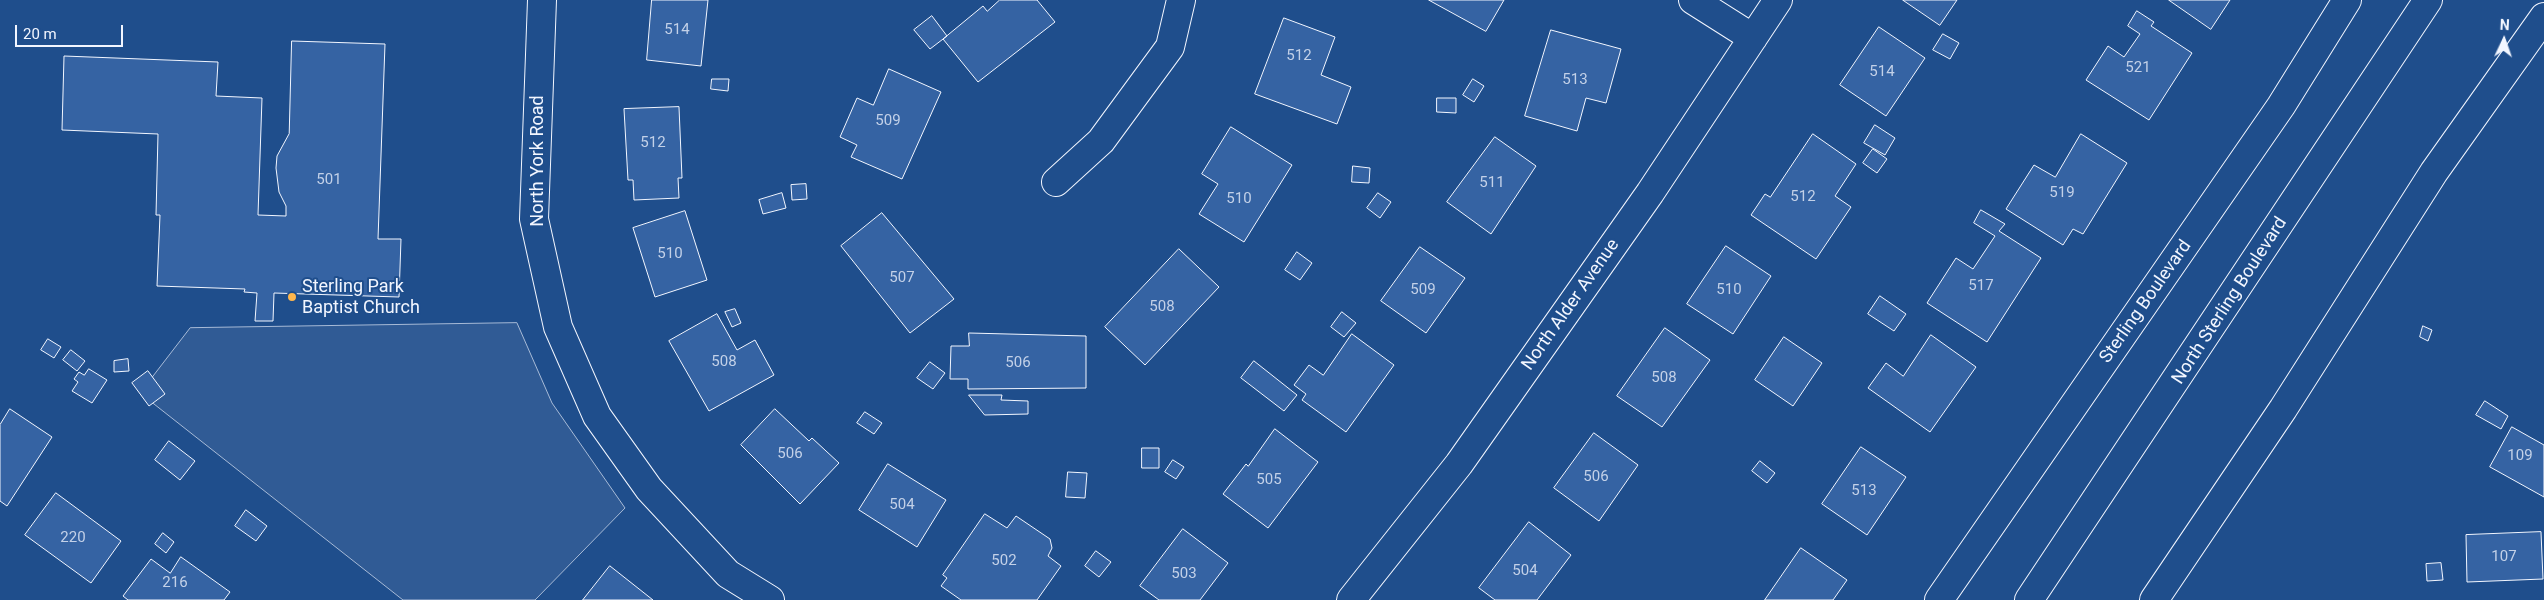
<!DOCTYPE html>
<style>
body{margin:0}
#map{position:relative;width:2544px;height:600px;overflow:hidden;background:#1f4e8c;font-family:Roboto,sans-serif}
canvas{display:block}
.north{position:absolute;left:2479px;top:15px;width:50px;height:50px;-webkit-text-stroke:4px #1f4e8c;paint-order:stroke;rotate:3deg;font-size:14px;font-weight:700;line-height:20px;text-align:center;color:#f2f6ff}
.north::after{content:'';display:block;margin:auto;width:18px;height:22px;background:#f2f6ff;clip-path:polygon(50% 0,100% 100%,50% 72%,0 100%)}
.scale{position:absolute;left:15px;top:25px;width:108px;height:22px;box-sizing:border-box;border:2px solid #f2f6ff;border-top:0;padding-left:6px;font-size:15px;line-height:18px;white-space:nowrap;color:#f2f6ff;-webkit-text-stroke:4px #1f4e8c;paint-order:stroke}
</style>
<div id="map">
<canvas width="2544" height="600"></canvas>
<div class="north">N</div>
<div class="scale">20 m</div>
</div>
<script>
const g = document.querySelector('canvas').getContext('2d');
g.lineJoin = 'round';
function fill(path, color) {
  g.fillStyle = color;
  g.fill(path, 'evenodd');
}
function strokePath(path, color, width, dash) {
  g.strokeStyle = color;
  g.lineWidth = width;
  g.lineCap = dash ? 'butt' : 'round';
  g.setLineDash(dash || []);
  g.stroke(path);
}
function drawText(font, color, halo, rows, align = 'center') {
  g.font = font + ' Roboto,sans-serif';
  g.lineWidth = 4;
  g.setLineDash([]);
  g.textBaseline = 'middle';
  g.strokeStyle = halo;
  g.fillStyle = color;
  for (const [text, x, y, turn = 0] of rows) {
    g.save();
    g.translate(x, y);
    g.rotate((+turn || 0) * Math.PI / 180);
    g.textAlign = isNaN(turn) ? turn : align;
    if (halo) g.strokeText(text, 0, 0);
    g.fillText(text, 0, 0);
    g.restore();
  }
}
const parking = new Path2D(`
 M517,323L552,403L625,508L535,600H403L140,393L190,328Z`);
fill(parking, '#305b95');
strokePath(parking, '#a8bbd7', 1);
const building = new Path2D(`
 M652,0H708L701,66L647,60Z
 M1000,0H1037L1055,22L978,82L943,39L983,6L987,11Z
 M1429,0H1504L1486,31Z
 M1903,0H1957L1940,25Z
 M2169,0H2230L2211,29Z
 M2137,11L2154,22L2151,26L2192,53L2149,120L2086,80L2108,46L2124,57L2140,34L2128,26Z
 M932,16L947,36L930,49L914,30Z
 M1284,18L1335,37L1321,75L1351,87L1337,124L1255,94Z
 M1879,27L1925,58L1886,116L1840,85Z
 M1551,30L1621,49L1606,103L1586,98L1577,131L1525,116Z
 M1943,34L1959,43L1950,59L1933,50Z
 M292,41L385,44L378,239H401L399,297L274,293L273,321H255L257,293L244,292L245,289L157,286L160,215H156L158,134L62,130L64,56L218,62L216,96L262,98L258,215L286,216V206L279,192L276,168L277,156L289,134Z
 M889,69L941,92L902,179L851,157L857,145L840,137L857,98L873,105Z
 M712,79H729L728,91L711,89Z
 M1473,79L1484,86L1474,102L1463,95Z
 M1437,98H1456V113L1437,112Z
 M679,107L682,178H678L679,198L634,200L633,180H628L624,109Z
 M1875,125L1895,138L1885,155L1864,143Z
 M1231,127L1292,165L1244,242L1199,214L1218,184L1202,174Z
 M1813,134L1856,164L1835,196L1851,207L1816,259L1751,215L1765,194L1770,197Z
 M2081,134L2127,163L2083,234L2073,229L2063,245L2006,209L2034,165L2055,177Z
 M1495,137L1536,166L1491,234L1447,202Z
 M1873,149L1887,159L1877,173L1863,163Z
 M1353,166L1370,168L1369,183L1352,182Z
 M806,184L807,199L792,200L791,185Z
 M782,193L786,208L763,214L759,200Z
 M1378,193L1391,202L1380,218L1367,208Z
 M1981,210L2005,224L1999,231L2041,258L1987,342L1927,303L1956,258L1973,269L1995,236L1974,223Z
 M685,211L707,280L655,297L633,228Z
 M882,213L954,299L910,333L841,246Z
 M1726,246L1771,276L1733,334L1687,304Z
 M1420,247L1465,278L1426,333L1381,301Z
 M1179,249L1219,287L1145,365L1105,327Z
 M1297,252L1312,263L1300,280L1285,270Z
 M1880,296L1906,314L1894,331L1868,314Z
 M735,309L741,323L732,327L725,312Z
 M1342,312L1356,323L1344,337L1331,327Z
 M717,314L737,350L755,340L774,375L709,411L669,341Z
 M2423,326L2432,330L2428,341L2420,337Z
 M1665,328L1710,360L1662,427L1617,396Z
 M969,333L1086,336V388L968,389V379H950L951,346H969Z
 M1352,334L1394,365L1346,432L1302,400L1306,394L1294,385L1309,365L1323,375Z
 M1931,335L1976,367L1930,432L1868,388L1886,363L1903,376Z
 M1784,337L1822,363L1793,406L1755,380Z
 M48,339L61,347L54,358L41,350Z
 M71,350L85,361L77,371L63,360Z
 M128,359L129,371L114,372V361Z
 M1254,361L1297,395L1284,411L1241,378Z
 M930,362L945,373L933,389L917,378Z
 M89,369L107,380L92,403L72,391L78,382L74,379L79,372L84,375Z
 M148,371L165,394L149,406L132,383Z
 M969,395H1002L1001,400L1028,401V414L985,415Z
 M2485,401L2508,416L2501,429L2476,415Z
 M10,409L52,437L7,506L0,501V425Z
 M775,409L809,441L812,438L839,463L800,504L741,445Z
 M865,412L882,423L874,434L857,423Z
 M2512,427L2544,445V497L2490,467Z
 M1275,429L1318,462L1268,528L1223,494L1246,464L1248,466Z
 M1594,433L1638,465L1599,521L1554,488Z
 M169,441L195,461L180,480L155,460Z
 M1861,447L1906,477L1867,535L1822,504Z
 M1142,448H1159V468H1142Z
 M1173,460L1184,467L1176,479L1165,472Z
 M1760,461L1775,473L1767,483L1752,471Z
 M888,464L946,500L917,547L859,510Z
 M1068,472L1087,473L1085,498L1066,497Z
 M56,493L121,541L91,583L25,535Z
 M246,510L267,526L256,541L235,526Z
 M985,514L1007,528L1016,516L1050,539L1052,548L1048,556L1061,566L1037,600H961L941,586L947,578L943,575Z
 M1529,522L1571,555L1537,600H1495L1479,588Z
 M1183,529L1228,563L1200,600H1159L1140,586Z
 M2541,532L2543,579L2467,582L2466,535Z
 M163,533L174,542L166,553L155,544Z
 M1801,548L1847,580L1833,600H1765Z
 M1096,551L1111,562L1099,577L1085,566Z
 M181,557L230,592L224,600H128L123,596L151,559L170,573Z
 M2441,563L2443,580L2427,581L2426,564Z
 M610,566L653,600H583Z`);
fill(building, '#3563a3');
strokePath(building, '#f2f6ff', 1);
const minor = new Path2D(`
 M542,0L534,219L558,327L597,416L649,489L728,574L770,600
 M1693,0L1753,38
 M1056,182L1101,141L1170,47L1181,0
 M1351,600L1459,464L1650,193L1778,0
 M1939,600L2281,106L2347,0`);
const primary = new Path2D(`
 M2029,600L2428,0
 M2154,600L2283,409L2434,172L2544,17`);
strokePath(minor, '#f2f6ff', 30);
strokePath(primary, '#f2f6ff', 30);
strokePath(minor, '#1f4e8c', 28);
strokePath(primary, '#1f4e8c', 28);
for (const [x, y, r, color] of [
 [292,297,5,"#ffb74d"]
]) {
  const dot = new Path2D();
  dot.arc(x, y, r, 0, 2 * Math.PI);
  g.fillStyle = color;
  g.fill(dot);
  strokePath(dot, '#1f4e8c', 2);
}
drawText('15px', '#c3d1e8', null, [
 ["514",677,30],
 ["512",1299,56],
 ["521",2138,68],
 ["514",1882,72],
 ["513",1575,80],
 ["509",888,121],
 ["512",653,143],
 ["501",329,180],
 ["511",1492,183],
 ["519",2062,193],
 ["512",1803,197],
 ["510",1239,199],
 ["510",670,254],
 ["507",902,278],
 ["517",1981,286],
 ["509",1423,290],
 ["510",1729,290],
 ["508",1162,307],
 ["508",724,362],
 ["506",1018,363],
 ["508",1664,378],
 ["506",790,454],
 ["109",2520,456],
 ["506",1596,477],
 ["505",1269,480],
 ["513",1864,491],
 ["504",902,505],
 ["220",73,538],
 ["107",2504,557],
 ["502",1004,561],
 ["504",1525,571],
 ["503",1184,574],
 ["216",175,583]
]);
drawText('18px', '#f2f6ff', '#1f4e8c', [
 ["North York Road",538,161,-90],
 ["North Sterling Boulevard",2230,301,-57],
 ["Sterling Boulevard",2146,302,-55],
 ["North Alder Avenue",1571,305,-55]
]);
drawText('18px', '#f2f6ff', '#1f4e8c', [
 ["Sterling Park",302,287],
 ["Baptist Church",302,308]
], 'left');
</script>
